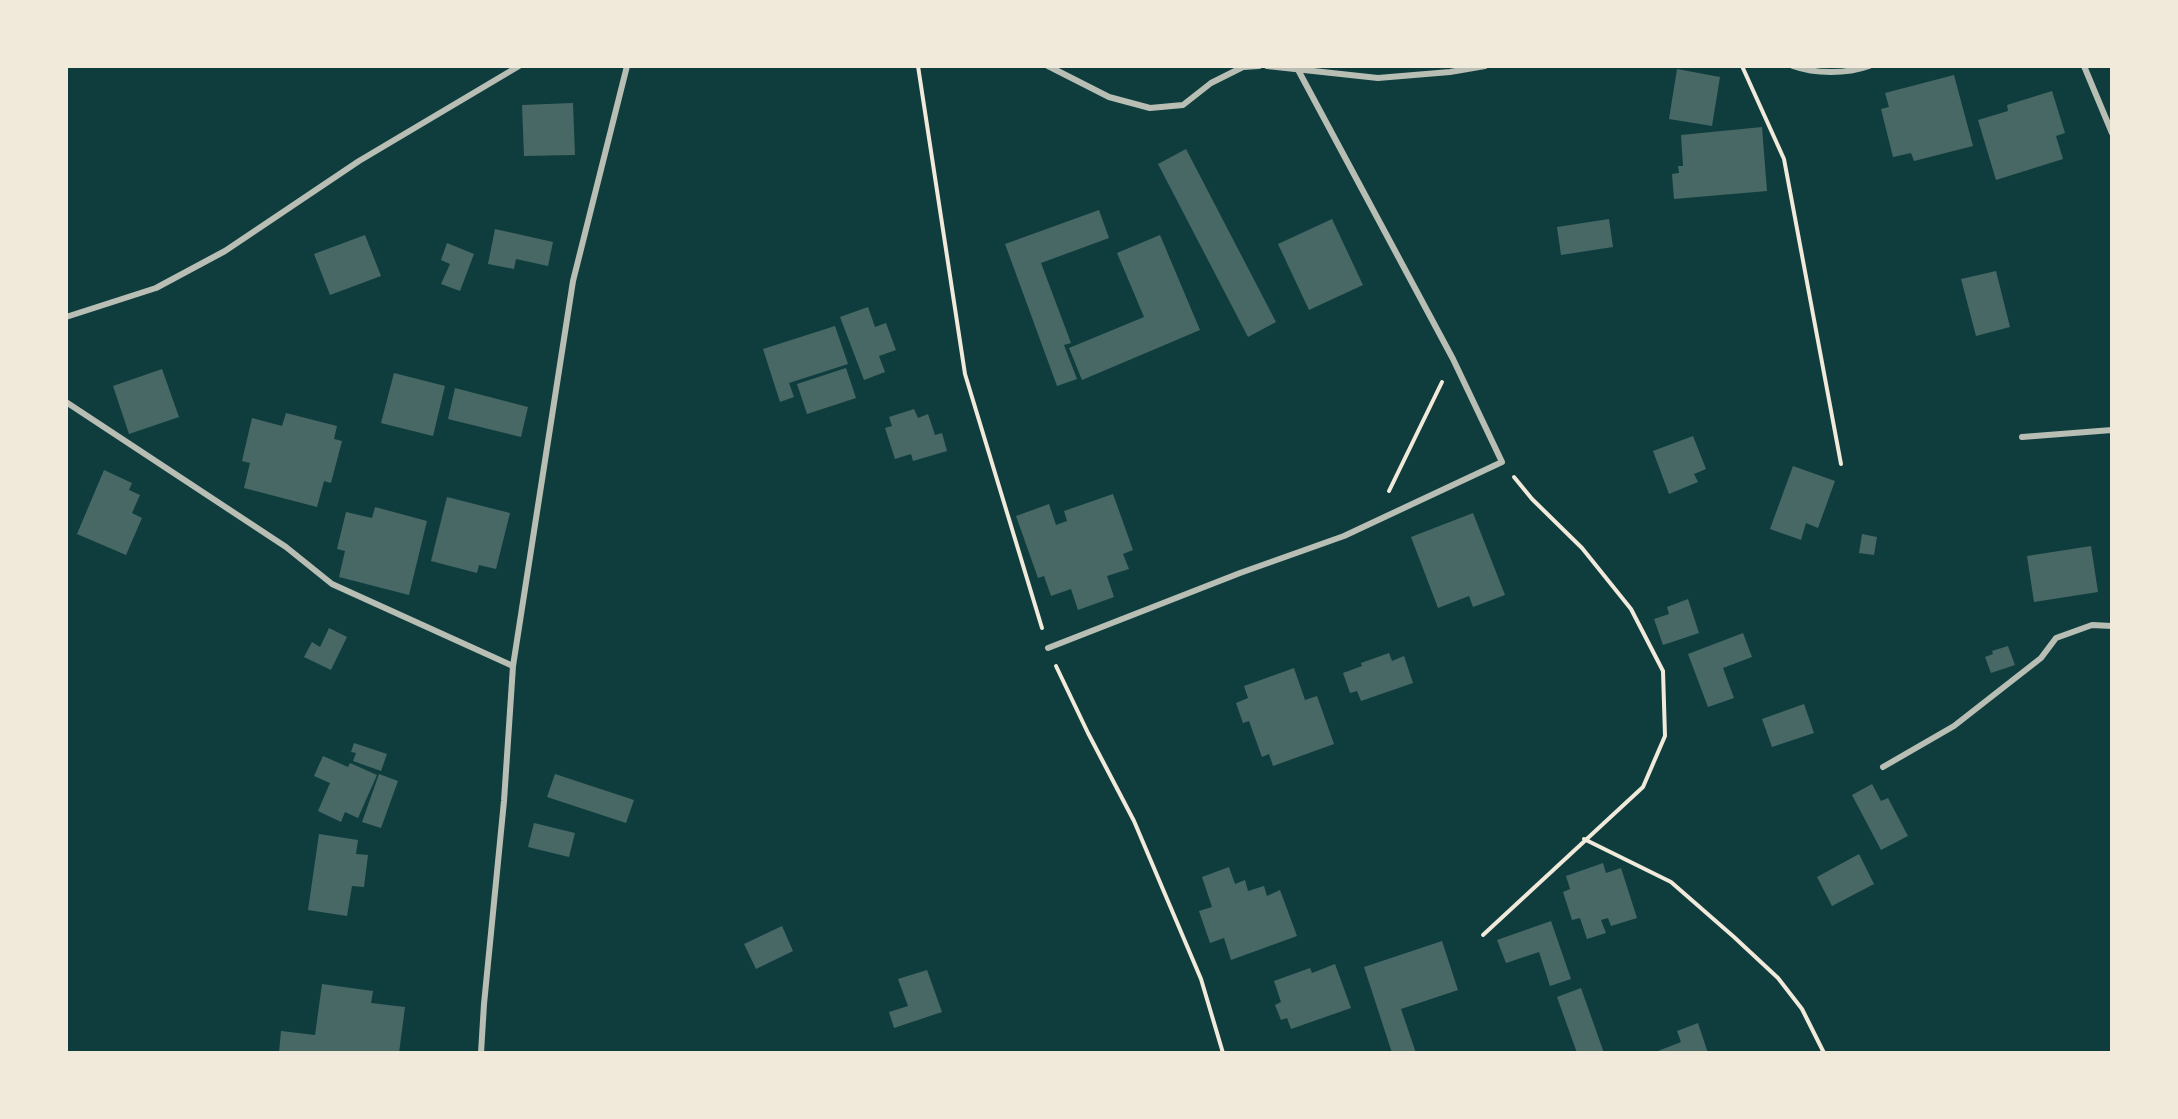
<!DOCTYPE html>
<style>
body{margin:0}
#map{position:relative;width:2178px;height:1119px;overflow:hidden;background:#0f3d3e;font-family:"IBM Plex Sans",sans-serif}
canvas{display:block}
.frame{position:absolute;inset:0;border:68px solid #f1e9da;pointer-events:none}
</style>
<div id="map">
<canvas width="2178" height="1119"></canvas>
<div class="frame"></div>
</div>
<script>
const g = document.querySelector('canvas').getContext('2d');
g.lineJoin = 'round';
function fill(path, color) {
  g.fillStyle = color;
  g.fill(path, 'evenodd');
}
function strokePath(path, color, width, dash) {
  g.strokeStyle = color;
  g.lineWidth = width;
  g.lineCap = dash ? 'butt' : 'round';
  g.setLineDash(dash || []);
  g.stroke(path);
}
fill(new Path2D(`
 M1677,69L1720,77L1712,126L1669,119Z
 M1954,75L1973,146L1914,161L1911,153L1893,157L1881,109L1889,107L1885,93Z
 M2052,91L2065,133L2056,136L2063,159L1996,180L1978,120L2008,111L2007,105Z
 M573,103L575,155L524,156L522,105Z
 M1762,127L1767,191L1674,199L1672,174L1679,173L1678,166H1683L1681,135Z
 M1186,149L1276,322L1248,337L1158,164Z
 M1099,210L1109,238L1041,263L1071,343L1064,345L1077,379L1057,386L1005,244Z
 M1332,219L1363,285L1309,310L1278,244Z
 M1609,219L1613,247L1561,255L1557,227Z
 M495,229L553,242L548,266L516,259L514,269L488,264Z
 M365,235L381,276L330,295L314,254Z
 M1160,235L1200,330L1082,380L1069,348L1144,317L1117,253Z
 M447,243L474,254L460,291L441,284L450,264L441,260Z
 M1996,271L2010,327L1976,336L1961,279Z
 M868,307L875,327L886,323L896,350L879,356L885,372L864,380L840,317Z
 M835,326L848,364L789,383L794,397L780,402L763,349Z
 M846,368L856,398L807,414L797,384Z
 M162,369L179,417L129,434L113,386Z
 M394,373L445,386L433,436L381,423Z
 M455,388L528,407L521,437L448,419Z
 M914,409L918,418L928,414L935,435L942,433L947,451L913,461L911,454L895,459L885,428L892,426L889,417Z
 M286,413L337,426L334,439L342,441L331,483L324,481L317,507L244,488L250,463L242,461L252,418L282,426Z
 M1693,436L1706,469L1694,474L1698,482L1669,494L1653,451Z
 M1793,466L1835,481L1818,528L1806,523L1801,540L1770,529Z
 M104,470L132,483L129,490L140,495L132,513L142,518L126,555L77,534Z
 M1113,494L1133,550L1123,554L1129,569L1107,576L1114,597L1078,610L1071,589L1051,596L1044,576L1038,578L1016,516L1049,504L1056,525L1067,521L1064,511Z
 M447,497L510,513L496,569L479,565L477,573L431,561Z
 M375,507L427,521L409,595L339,577L345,551L337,549L346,512L372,518Z
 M1473,513L1505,595L1473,607L1469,596L1438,608L1411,537Z
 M1862,534L1877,537L1874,555L1859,553Z
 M2091,546L2098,592L2034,602L2027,556Z
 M1688,599L1699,633L1663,645L1654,619L1669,614L1667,607Z
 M329,628L347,637L331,670L304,657L312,642L320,647Z
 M1743,633L1752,657L1723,668L1734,698L1708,707L1688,654Z
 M2008,646L2015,665L1991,673L1985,657L1993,654L1992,651Z
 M1389,653L1392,661L1404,656L1413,683L1361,701L1357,691L1350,693L1343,673L1362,666L1361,663Z
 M1294,668L1305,700L1317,696L1334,744L1273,766L1269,754L1262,757L1249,721L1243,723L1236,703L1248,698L1244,686Z
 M1804,704L1814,733L1772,747L1762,719Z
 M354,743L387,754L381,771L353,761L356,753L351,752Z
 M323,756L348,767L350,763L377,775L358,818L345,812L341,822L318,811L330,783L314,776Z
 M379,774L398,781L381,828L362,822Z
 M555,774L634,800L626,823L547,797Z
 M1872,784L1881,801L1888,798L1908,836L1881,850L1852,795Z
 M534,823L575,833L569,857L528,847Z
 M319,834L358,840L356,854L368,855L364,887L352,886L347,916L308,910Z
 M1859,854L1874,884L1832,906L1817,877Z
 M1603,863L1606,873L1621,868L1637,918L1611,926L1608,918L1601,920L1606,933L1587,939L1580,918L1572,920L1563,892L1570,889L1566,876Z
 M1229,867L1235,884L1245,880L1248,891L1264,886L1267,896L1280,890L1297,936L1231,960L1224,938L1210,943L1199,911L1212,907L1202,877Z
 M1551,921L1571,979L1550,986L1539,952L1506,963L1497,940Z
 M782,926L793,951L756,969L744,944Z
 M1442,941L1458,990L1401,1009L1416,1053H1392L1364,967Z
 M1335,964L1351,1008L1291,1029L1287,1018L1281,1020L1275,1005L1281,1002L1274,981L1310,968L1312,973Z
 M927,970L942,1012L894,1028L889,1012L908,1006L898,979Z
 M322,984L373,991L371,1003L405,1007L399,1053H279L281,1031L315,1035Z
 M1581,988L1604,1053H1577L1557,997Z
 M1698,1023L1708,1053H1653L1681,1042L1677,1031Z`), '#486865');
strokePath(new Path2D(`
 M918,66L965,374L1042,628
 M1742,66L1784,159L1841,464
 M1389,491L1442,382
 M1056,666L1088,733L1134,821L1201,979L1223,1053
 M1584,839L1671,882L1734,937L1778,978L1802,1009L1824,1053
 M1483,935L1643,787L1665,736L1663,671L1631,609L1582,548L1532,499L1514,477`), '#f1e9da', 4);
strokePath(new Path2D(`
 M1048,66L1109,97L1150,108L1183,105L1211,83L1243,67L1259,66
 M1267,66L1378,78L1450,72L1485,66
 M1793,66C1815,74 1847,74 1869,66
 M2084,66L2112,133
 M66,317L156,288L225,251L359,161L519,66
 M66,402L286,547L332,584L513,666
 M2022,437L2112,430
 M1048,648L1240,573L1344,536L1502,462L1453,359L1296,66
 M1883,767L1954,726L2041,658L2056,638L2092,625L2112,626
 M481,1053L484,1004L504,801L513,666L573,281L627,66`), '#b8beb3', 6);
</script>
